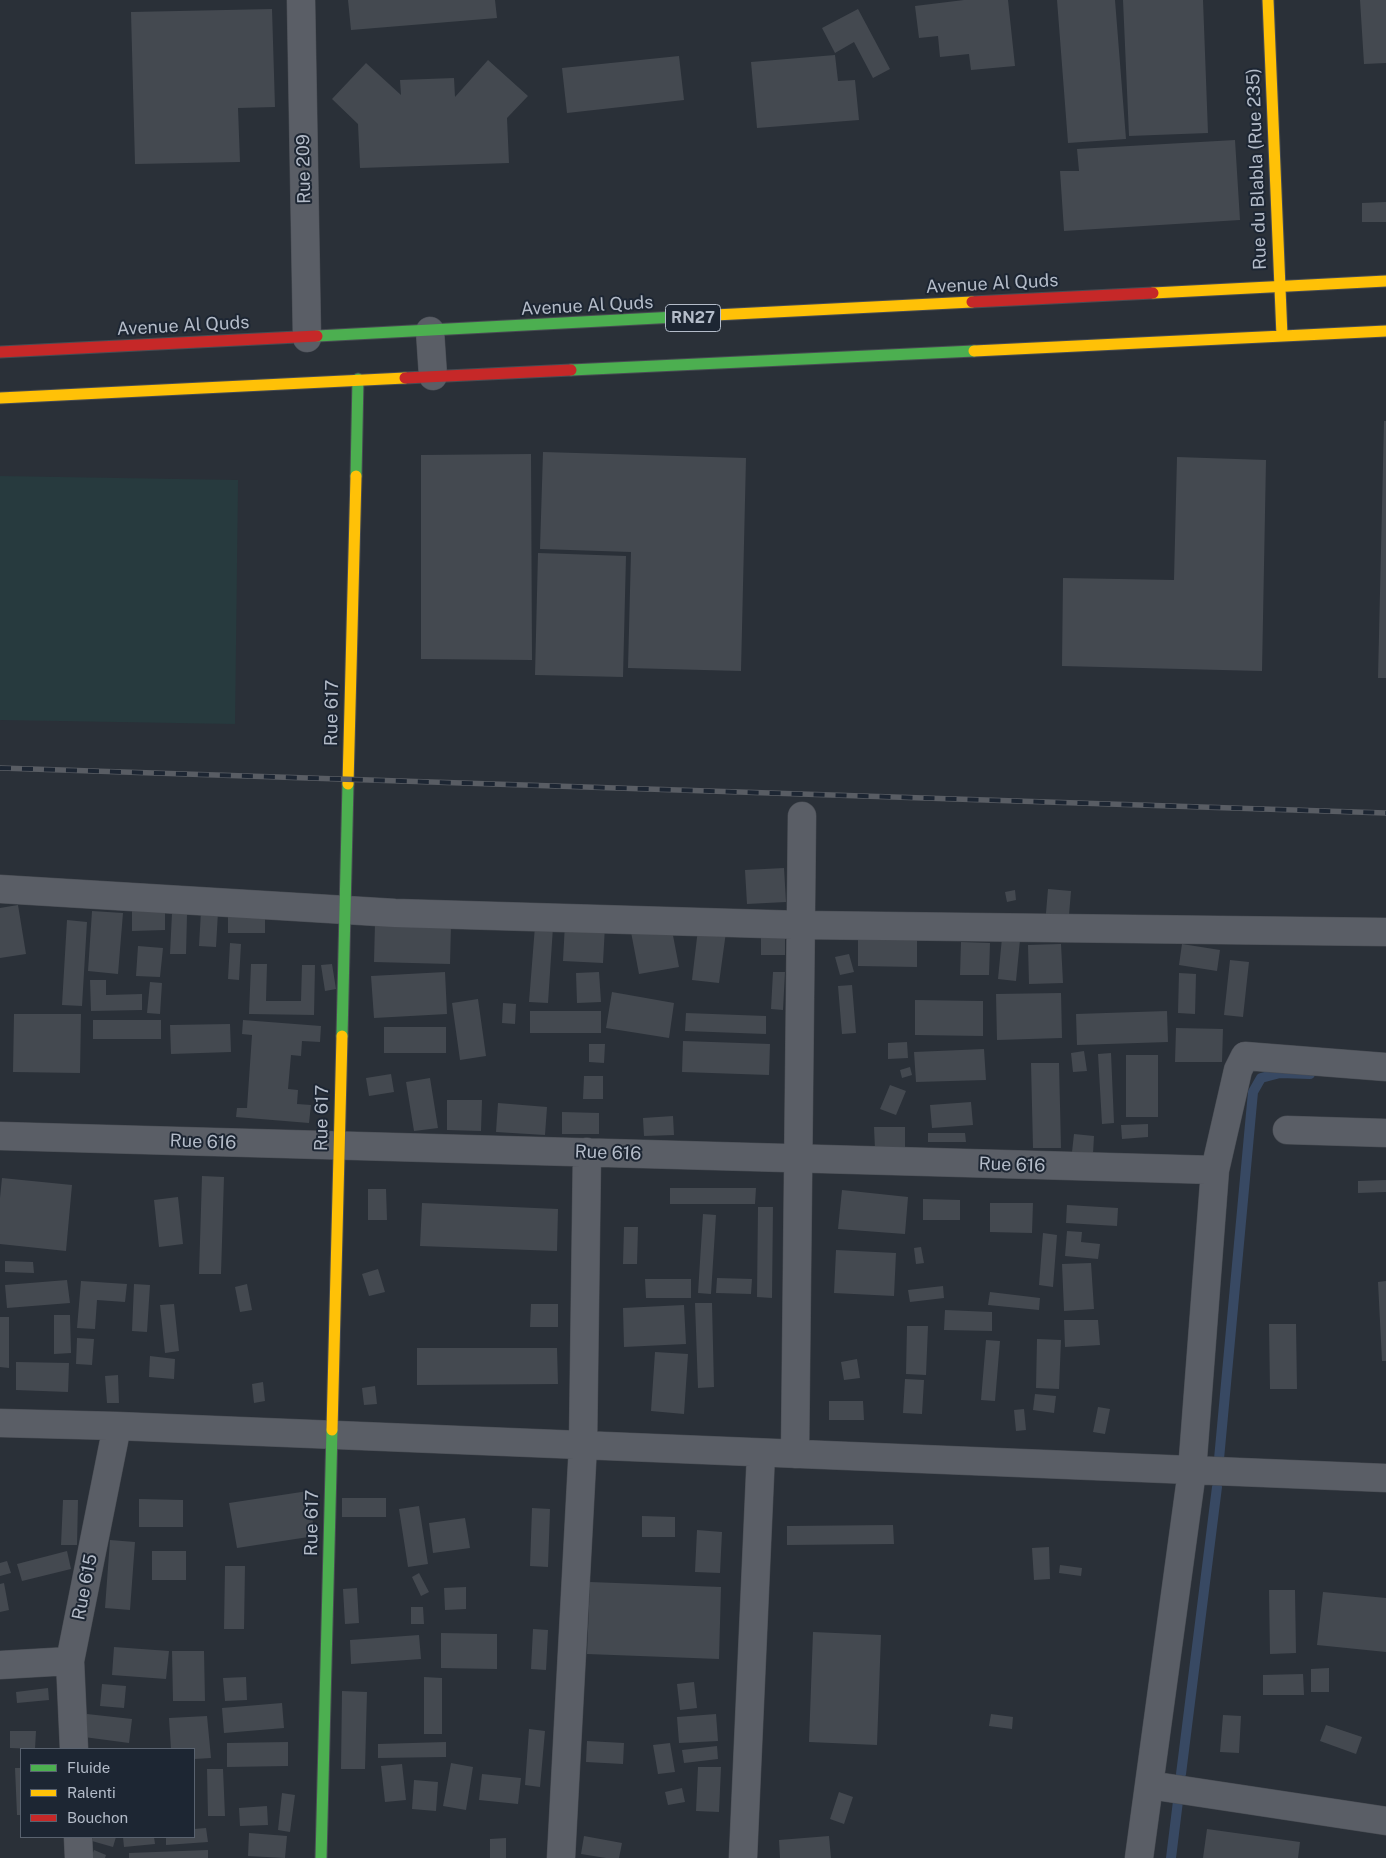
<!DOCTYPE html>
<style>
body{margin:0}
#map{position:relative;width:1386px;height:1858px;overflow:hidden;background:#2a3038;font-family:"Public Sans",sans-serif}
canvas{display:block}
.legend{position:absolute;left:20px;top:1748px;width:175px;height:90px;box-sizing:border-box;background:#1d2633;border:1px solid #59626f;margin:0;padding:6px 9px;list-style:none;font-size:15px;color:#b4bcc9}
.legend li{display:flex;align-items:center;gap:10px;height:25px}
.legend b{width:25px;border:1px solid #59626f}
</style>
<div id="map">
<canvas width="1386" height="1858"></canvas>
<ul class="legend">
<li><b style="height:6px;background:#4caf50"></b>Fluide</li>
<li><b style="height:6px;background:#ffc107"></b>Ralenti</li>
<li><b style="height:6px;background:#c62828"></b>Bouchon</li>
</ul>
</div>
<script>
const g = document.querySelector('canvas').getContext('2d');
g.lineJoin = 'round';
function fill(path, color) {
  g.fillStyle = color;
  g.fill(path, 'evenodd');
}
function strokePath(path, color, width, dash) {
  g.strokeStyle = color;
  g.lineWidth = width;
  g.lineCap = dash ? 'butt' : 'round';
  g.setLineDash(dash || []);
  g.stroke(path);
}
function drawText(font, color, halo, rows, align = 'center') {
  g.font = font + ' "Public Sans",sans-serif';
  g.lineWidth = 4;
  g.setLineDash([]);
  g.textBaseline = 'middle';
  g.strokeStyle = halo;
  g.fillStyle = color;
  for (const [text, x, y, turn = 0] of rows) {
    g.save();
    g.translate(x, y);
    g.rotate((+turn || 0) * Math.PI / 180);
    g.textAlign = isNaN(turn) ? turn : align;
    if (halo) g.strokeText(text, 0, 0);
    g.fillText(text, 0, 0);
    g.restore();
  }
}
fill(new Path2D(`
 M0,476L238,480L235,724L0,720Z`), '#273a3e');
strokePath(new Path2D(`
 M1219,1459L1253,1092L1261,1078L1280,1073L1310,1074
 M1181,1774L1217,1487
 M1171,1858L1178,1801`), '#384963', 10);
fill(new Path2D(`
 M348,0H495L497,18L351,30Z
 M964,0H1008L1015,66L971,70L969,54L940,57L938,36L919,38L915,6Z
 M1057,0H1115L1126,139L1068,143Z
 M1123,0H1203L1208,133L1129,136Z
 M1360,0H1386V63L1364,64Z
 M272,9L275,107L238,108L240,162L135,164L131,12Z
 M858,9L890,69L873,78L854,42L835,53L822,28Z
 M835,55L838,81L855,80L859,120L757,128L751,62Z
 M679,56L684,100L567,113L562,68Z
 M488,60L528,96L507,118L509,163L360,168L358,124L332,99L366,63L401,95L400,80L454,78L455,97Z
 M1235,140L1240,220L1064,231L1060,171H1079L1077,149Z
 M1386,202V222H1362V203Z
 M1384,421H1386V678H1378Z
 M543,452L746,458L741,671L628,668L631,552L540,549Z
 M531,454L532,660L421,659V455Z
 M1177,457L1266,460L1262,671L1062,666L1063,578L1174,580Z
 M538,553L626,556L623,677L535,675Z
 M784,868L786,902L747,904L745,870Z
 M1048,889L1071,891L1068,927L1045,925Z
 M1015,890L1016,900L1007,902L1005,892Z
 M18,905L26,954L0,958V908Z
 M165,909V930L132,931V910Z
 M92,911L123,913L118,974L88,971Z
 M201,911L218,912L216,947L199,946Z
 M172,913L187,914L186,954H170Z
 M228,914H265V933H228Z
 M67,920L87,922L82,1006L62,1005Z
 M375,923L451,925L450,964L374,962Z
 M565,923L605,926L603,963L563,961Z
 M671,925L679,967L639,974L631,932Z
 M535,926L553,927L548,1003L529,1002Z
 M698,929L726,932L719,983L692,980Z
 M785,936V955H761V937Z
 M858,938H917V967L858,966Z
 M1002,938L1020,940L1016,981L998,979Z
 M961,942L990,943L989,975H960Z
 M230,943L241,944L239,980L228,979Z
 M1061,944L1063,983L1029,984L1028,945Z
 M1182,944L1220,950L1217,971L1179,965Z
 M138,946L163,948L160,977L136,976Z
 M849,954L854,972L840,975L835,957Z
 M1230,960L1249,962L1243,1017L1224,1015Z
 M251,964H267L266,1001H301L302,965H315L314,1015L249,1014Z
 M332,964L336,989L325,991L321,965Z
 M445,972L447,1014L374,1018L371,976Z
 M599,972L601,1002L577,1003L576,973Z
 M773,972H785L783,1010L771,1009Z
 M1179,973L1196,974L1195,1014L1178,1013Z
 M90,980H106V995L142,994V1010L91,1011Z
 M150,982L162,983L160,1014L147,1013Z
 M852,985L856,1033L842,1034L838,986Z
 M612,992L674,1003L669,1038L606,1028Z
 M1061,993L1062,1038L997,1040L996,994Z
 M478,999L486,1056L460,1060L452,1003Z
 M915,1000L983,1001V1036L915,1035Z
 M503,1003L516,1004L515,1024L502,1023Z
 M530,1011H601V1033H530Z
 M1167,1011L1168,1042L1077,1045L1076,1014Z
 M686,1013L766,1016V1034L685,1031Z
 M14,1014H81L80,1073L13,1072Z
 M93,1020H161V1039H93Z
 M243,1020L321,1026L320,1042L302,1041L301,1056L291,1055L288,1089L298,1090L297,1104L311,1105L309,1123L236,1117L237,1108H247L252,1035L242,1034Z
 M230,1024L231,1052L171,1054L170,1025Z
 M384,1027H446V1053H384Z
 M1176,1028L1223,1029L1222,1062H1175Z
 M683,1041L770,1044L769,1075L682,1072Z
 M907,1042L908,1058L888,1059V1043Z
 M589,1044H605L604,1063L589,1062Z
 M984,1049L986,1080L916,1082L914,1052Z
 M1084,1051L1087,1071L1073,1072L1071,1053Z
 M1111,1053L1114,1123L1102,1124L1098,1054Z
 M1126,1055H1158V1117H1126Z
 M1031,1063H1059L1061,1148H1033Z
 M910,1067L912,1075L902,1078L900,1070Z
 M391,1074L394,1092L369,1096L366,1078Z
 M584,1076H603V1099H583Z
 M430,1078L438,1128L414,1131L406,1082Z
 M890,1085L906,1091L896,1115L880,1109Z
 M447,1100H482L481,1131L447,1130Z
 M971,1102L973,1125L932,1128L930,1105Z
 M498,1103L547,1107L545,1135L496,1132Z
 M562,1112L599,1113V1134H562Z
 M673,1116L674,1135L644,1136L643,1118Z
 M1148,1124V1137L1122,1139L1121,1125Z
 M874,1127H905V1148L875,1149Z
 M928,1133H965L966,1142H928Z
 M1074,1134L1094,1136L1093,1154L1072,1152Z
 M202,1176L224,1177L221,1274H199Z
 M2,1178L72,1185L66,1251L0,1244V1198Z
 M1386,1180V1192L1358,1193V1181Z
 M670,1188H756L755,1204H670Z
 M368,1189H386L387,1220H368Z
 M842,1190L908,1197L905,1234L838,1229Z
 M178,1197L183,1244L159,1247L154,1200Z
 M923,1199L960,1200V1220H923Z
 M422,1203L558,1209L557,1251L420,1246Z
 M990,1203H1033L1032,1233L990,1232Z
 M1067,1205L1118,1208L1117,1226L1066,1223Z
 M758,1207H773L772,1298L757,1297Z
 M703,1214L716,1215L711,1294L698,1293Z
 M624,1227H638L637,1264H623Z
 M1067,1231L1082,1232L1081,1242L1100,1244L1098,1259L1065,1256Z
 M1043,1233L1057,1235L1053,1287L1039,1285Z
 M921,1247L924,1263L916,1264L914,1248Z
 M836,1250L896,1253L894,1296L834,1293Z
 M5,1261L33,1262L34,1273L5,1272Z
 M1091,1263L1094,1309L1064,1311L1062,1264Z
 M378,1269L385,1292L369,1296L362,1274Z
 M717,1278L752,1279L751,1294L716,1293Z
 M645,1279H691V1298H646Z
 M67,1280L70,1303L7,1308L5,1285Z
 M81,1281L127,1284L125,1302L97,1300L95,1329L77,1328Z
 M1386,1281V1361H1382L1378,1282Z
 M134,1284L150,1285L147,1332L132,1331Z
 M247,1284L252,1310L240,1312L235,1287Z
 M943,1286L944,1298L910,1302L908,1290Z
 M990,1292L1040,1298L1039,1310L988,1305Z
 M695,1303H712L714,1387L698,1388Z
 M174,1304L179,1351L165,1353L160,1305Z
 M531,1304H558V1327H530Z
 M684,1305L686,1344L624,1347L623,1308Z
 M945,1310L992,1312V1331L944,1330Z
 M54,1315H70L71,1353L54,1354Z
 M0,1317H9V1368L0,1367Z
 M1064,1320H1098L1100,1345L1065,1347Z
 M1269,1324H1296L1297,1389H1270Z
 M907,1326H928L926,1375L906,1374Z
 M77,1338L94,1339L92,1365L76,1364Z
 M1037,1339L1061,1340L1059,1389L1036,1388Z
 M986,1340L1000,1341L995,1401L981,1400Z
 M417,1348H557L558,1384L417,1385Z
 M655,1352L688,1354L684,1414L651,1411Z
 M150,1356L175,1359L174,1379L149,1377Z
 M857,1359L860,1378L844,1380L841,1362Z
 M16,1362L69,1363L68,1392L16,1390Z
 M118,1375L119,1403H107L105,1376Z
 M905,1379L924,1380L922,1414L903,1413Z
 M263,1382L265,1401L254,1403L252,1384Z
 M375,1386L377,1404L364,1405L362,1388Z
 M1035,1394L1056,1396L1054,1413L1033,1410Z
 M829,1401H863L864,1420H829Z
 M1098,1407L1110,1409L1105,1434L1093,1432Z
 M1024,1409L1026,1430L1016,1431L1014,1410Z
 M308,1491L315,1536L237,1548L229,1503Z
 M342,1498H386V1517H342Z
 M139,1499L183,1500V1527H139Z
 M63,1500H78L77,1545H61Z
 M419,1506L428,1564L408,1567L399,1509Z
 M532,1508L550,1509L548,1567L530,1566Z
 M642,1516L675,1517V1537H642Z
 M465,1518L470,1548L433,1553L429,1523Z
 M893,1525L894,1544L787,1545V1526Z
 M697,1530L722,1532L720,1573L695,1572Z
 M110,1540L135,1542L130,1610L105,1608Z
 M1049,1547L1050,1579L1034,1580L1032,1548Z
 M67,1551L71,1569L22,1581L17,1564Z
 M152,1551H186V1580H152Z
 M7,1561L11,1573L0,1576V1563Z
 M1060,1565L1082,1568L1081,1576L1059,1573Z
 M225,1566H245L244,1629H224Z
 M419,1573L429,1592L421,1596L412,1577Z
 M590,1582L721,1587L719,1659L587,1654Z
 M4,1583L9,1610L0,1612V1584Z
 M466,1587V1609L445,1610L444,1588Z
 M357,1588L359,1623L345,1624L343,1589Z
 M1269,1590H1295L1296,1653L1270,1654Z
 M1323,1592L1386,1598V1652L1317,1645Z
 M411,1607H423L424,1624H411Z
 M533,1629L548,1630L546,1670L531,1669Z
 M813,1632L881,1635L877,1745L809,1742Z
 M441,1633L497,1634V1669L441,1668Z
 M419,1635L421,1659L351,1664L350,1640Z
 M114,1647L169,1651L166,1679L112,1675Z
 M172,1651H204L205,1701H173Z
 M1329,1668V1692H1311V1669Z
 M1303,1674L1304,1695H1263V1675Z
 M246,1677L247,1700L225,1701L223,1678Z
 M424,1677L442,1678V1734H424Z
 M694,1682L697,1708L680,1710L677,1684Z
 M102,1684L126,1686L124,1708L100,1706Z
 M48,1688L49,1700L17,1703L16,1692Z
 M342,1691L367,1692L365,1769H341Z
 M282,1703L284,1728L224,1733L222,1708Z
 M87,1714L132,1719L129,1743L84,1737Z
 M716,1714L718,1741L679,1743L677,1717Z
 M991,1714L1013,1717L1012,1729L989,1726Z
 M1223,1715L1241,1716L1239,1753L1220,1752Z
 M207,1716L211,1758L194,1759V1749H171L169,1718Z
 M1326,1725L1362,1737L1356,1754L1320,1741Z
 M529,1729L545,1731L540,1787L525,1785Z
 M10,1731H36L35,1749L10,1748Z
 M587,1741L624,1743L623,1764L586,1762Z
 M288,1742V1766L227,1767V1743Z
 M446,1742V1757L378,1758V1744Z
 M670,1743L675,1772L658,1774L653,1745Z
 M717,1746L718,1759L684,1763L682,1750Z
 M451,1763L473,1767L466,1810L443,1806Z
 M402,1764L406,1800L385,1802L381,1766Z
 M698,1767H721L719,1812L696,1811Z
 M15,1768H21V1815H17Z
 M207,1769H223L225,1816H208Z
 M482,1774L521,1778L518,1804L479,1800Z
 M414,1780L438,1782L436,1811L412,1809Z
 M682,1788L685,1802L668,1805L665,1792Z
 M839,1792L853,1797L844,1824L830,1819Z
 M282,1793L295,1795L290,1832L278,1830Z
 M267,1806L268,1825L240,1826L239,1808Z
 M206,1828L208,1842L166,1845V1837H194V1829Z
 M1207,1829L1300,1842L1298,1858H1203Z
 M249,1833L287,1836L285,1858L248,1856Z
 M584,1836L622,1843L619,1858H606L581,1854Z
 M829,1836L831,1858H780L779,1840Z
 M93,1837H116L113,1847L92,1841Z
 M123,1837H154L155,1844L124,1847Z
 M506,1838V1858H490V1839Z
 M94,1850L106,1855L105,1858H91Z
 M208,1850V1858H129V1853Z`), '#444950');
const street = new Path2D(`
 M301,0L307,338
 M430,331L433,376
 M0,889L395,913L801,925L1386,932
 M1287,1130L1386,1133
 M0,1136L1215,1170
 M0,1423L117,1426L1386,1478
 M795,1454L802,816
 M0,1665L70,1661
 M74,1749L70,1661L117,1426
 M1149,1785L1386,1821
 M78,1837L79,1858
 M561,1858L583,1445L587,1152
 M743,1858L761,1453
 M1139,1858L1192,1471L1215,1170L1238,1070L1245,1056L1386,1067`);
const fast = new Path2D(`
 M317,336L695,316
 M571,370L974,351
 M356,476L358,379
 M342,1036L348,784
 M321,1858L332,1430`);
const slow = new Path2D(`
 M1268,0L1282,336
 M1153,293L1386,281
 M695,316L972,302
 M974,351L1386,331
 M0,398L405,378
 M348,784L356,476
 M332,1430L342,1036`);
const jam = new Path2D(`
 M972,302L1153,293
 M0,352L317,336
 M405,378L571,370`);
strokePath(street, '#484c53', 29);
strokePath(fast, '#484c53', 13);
strokePath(slow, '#484c53', 13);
strokePath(jam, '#484c53', 13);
strokePath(street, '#5a5e66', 28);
strokePath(fast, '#4caf50', 11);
strokePath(slow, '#ffc107', 11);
strokePath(jam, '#c62828', 11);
const rail = new Path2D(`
 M0,768L1386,813`);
strokePath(rail, '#595d64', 5.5);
strokePath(rail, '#1d2633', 4, [11]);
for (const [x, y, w] of [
 [693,318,55]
]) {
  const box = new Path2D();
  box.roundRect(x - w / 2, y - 13.5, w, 27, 4);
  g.fillStyle = '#1d2633';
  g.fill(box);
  strokePath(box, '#b4bcc9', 1);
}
drawText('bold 16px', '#b4bcc9', null, [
 ["RN27",693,318]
]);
drawText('18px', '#b4bcc9', '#1d2633', [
 ["Rue 209",304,169,-91],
 ["Rue du Blabla (Rue 235)",1257,169,-92],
 ["Avenue Al Quds",992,284,-3],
 ["Avenue Al Quds",587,306,-3],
 ["Avenue Al Quds",183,326,-3],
 ["Rue 617",332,713,-89],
 ["Rue 617",322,1118,-89],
 ["Rue 616",203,1142,2],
 ["Rue 616",608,1153,2],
 ["Rue 616",1012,1165,2],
 ["Rue 617",312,1523,-89],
 ["Rue 615",85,1587,-79]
]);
</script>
